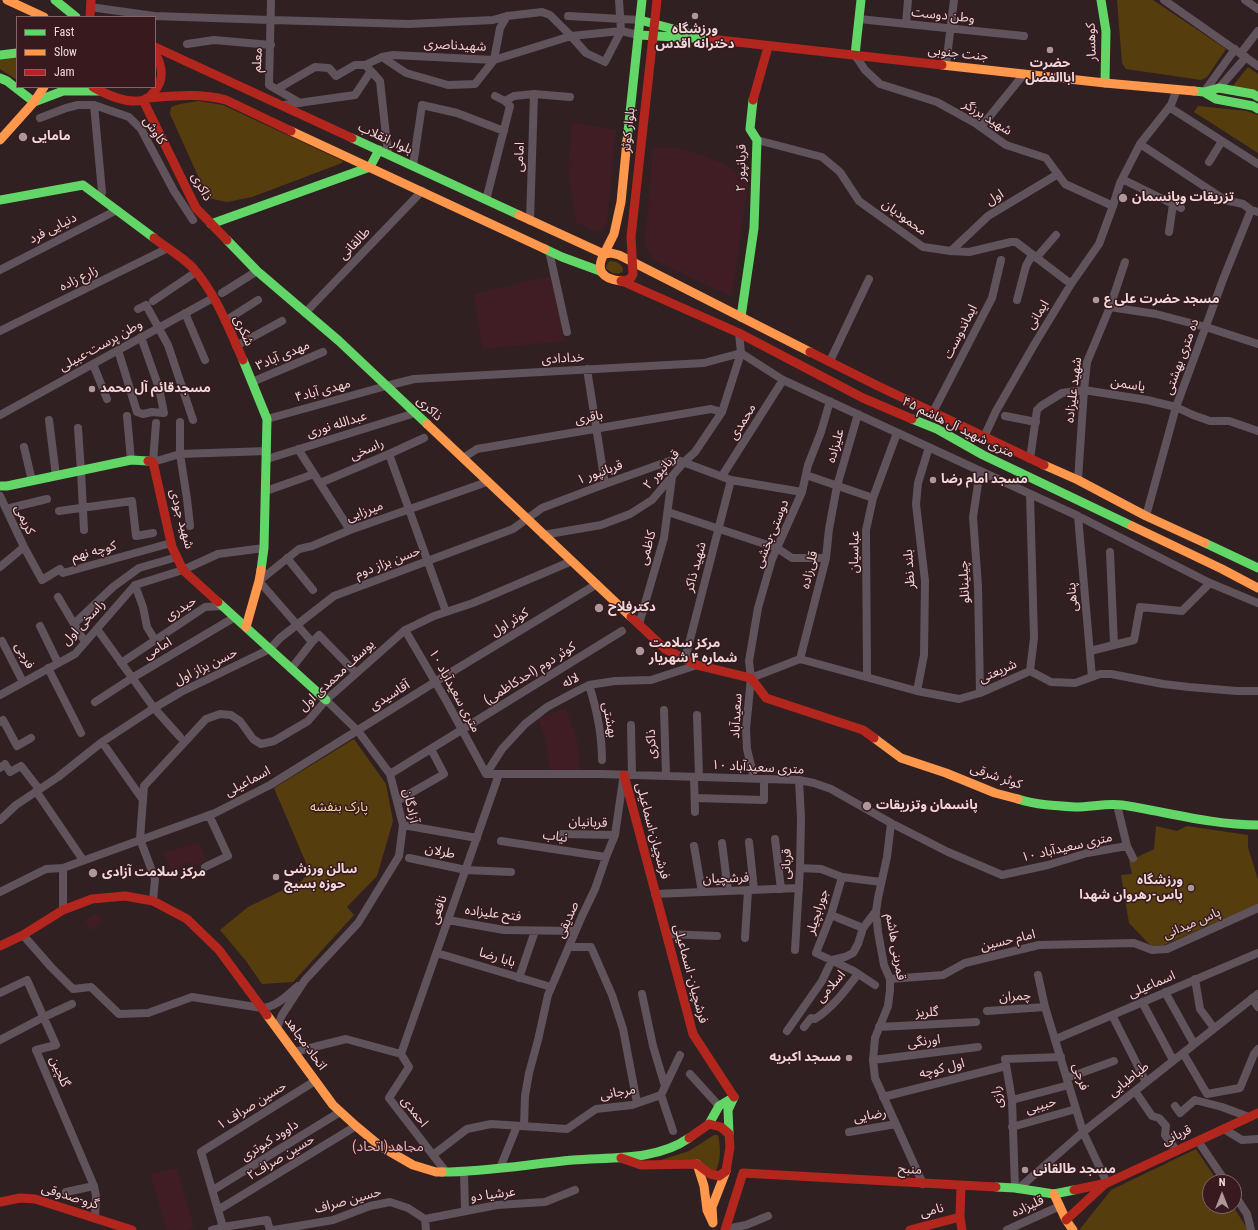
<!DOCTYPE html>
<meta charset="utf-8">
<style>
body{margin:0}
#map{position:relative;width:1258px;height:1230px;overflow:hidden;background:#302022;font-family:"Roboto Condensed",sans-serif}
canvas{display:block}
.legend{position:absolute;left:16px;top:16px;width:140px;height:72px;box-sizing:border-box;background:#37191e;border:1px solid #80666a;margin:0;padding:5px 7px;list-style:none;font-size:12px;color:#eed9db}
.legend li{display:flex;align-items:center;gap:8px;height:20px}
.legend b{width:20px;border:1px solid #80666a}
.north{position:absolute;left:1202px;top:1174px;width:40px;height:40px;box-sizing:border-box;background:#37191e;border:1px solid #80666a;border-radius:50%;rotate:0deg;font-size:11px;font-weight:700;line-height:16px;text-align:center;color:#eed9db}
.north::after{content:'';display:block;margin:auto;width:14px;height:18px;background:#ac989a;clip-path:polygon(50% 0,100% 100%,50% 72%,0 100%)}
</style>
<div id="map">
<canvas width="1258" height="1230"></canvas>
<ul class="legend">
<li><b style="height:5px;background:#63d668"></b>Fast</li>
<li><b style="height:5px;background:#ff974d"></b>Slow</li>
<li><b style="height:5px;background:#b3261e"></b>Jam</li>
</ul>
<div class="north">N</div>
</div>
<script>
const g = document.querySelector('canvas').getContext('2d');
g.lineJoin = 'round';
function fill(path, color) {
  g.fillStyle = color;
  g.fill(path, 'evenodd');
}
function strokePath(path, color, width, dash) {
  g.strokeStyle = color;
  g.lineWidth = width;
  g.lineCap = dash ? 'butt' : 'round';
  g.setLineDash(dash || []);
  g.stroke(path);
}
function drawText(font, color, halo, rows, align = 'center') {
  g.font = font + ' "Roboto Condensed","Noto Sans Arabic",sans-serif';
  g.lineWidth = 3;
  g.setLineDash([]);
  g.textBaseline = 'middle';
  g.strokeStyle = halo;
  g.fillStyle = color;
  for (const [text, x, y, turn = 0] of rows) {
    g.save();
    g.translate(x, y);
    g.rotate((+turn || 0) * Math.PI / 180);
    g.textAlign = isNaN(turn) ? turn : align;
    if (halo) g.strokeText(text, 0, 0);
    g.fillText(text, 0, 0);
    g.restore();
  }
}
fill(new Path2D(`
 M572,122L616,130L607,223L602,231L593,230L576,223L568,169Z
 M653,148H677L701,155L727,165L748,184L732,297L658,262L654,259L647,250L645,243Z
 M550,276L566,341L482,349L474,294Z
 M566,708L577,740L580,772L550,771L545,738L538,719Z
 M199,842L206,860L193,866L191,862L171,870L164,853Z
 M98,914L103,921L91,931L85,919Z
 M177,1168L194,1228L187,1230H167L150,1174Z`), '#401d24');
fill(new Path2D(`
 M1117,0H1153L1226,49L1207,77L1201,80L1126,69L1122,63Z
 M17,58V80L0,69V59Z
 M1248,67L1258,74V93L1231,88Z
 M199,101L223,105L343,161L342,163L252,197L227,202L208,198L170,114L171,107L180,104Z
 M1198,106L1247,111L1258,115V153L1194,112Z
 M610,261C616,261 623,264 623,271C618,276 610,273 606,268L607,264Z
 M354,739L386,784L393,821L377,876L347,907L354,915L293,982L262,984L246,961L220,930L248,907L302,881L309,870L274,788Z
 M1156,826L1177,831L1187,826L1248,835V847L1258,880V904L1164,945L1151,946L1129,923L1121,875L1132,874L1129,861L1154,849Z
 M714,1135H718C721,1148 721,1161 715,1173L655,1162L689,1151Z
 M1196,1149L1218,1182H1210V1206H1233L1248,1230H1081L1080,1229L1111,1190Z`), '#563d0e');
strokePath(new Path2D(`
 M271,0L269,85L300,103
 M1164,0L1258,66
 M1245,0L1258,9
 M90,7L154,16L271,20L409,24L493,20L507,16L542,12L550,15L571,36L621,31L639,35
 M568,16L640,20
 M859,19L1024,36
 M906,24L908,0
 M187,44L214,40L271,45
 M1241,53L1258,31
 M855,55L865,70L880,84L937,102L975,123L1006,145L1046,158L1065,184L1113,206L1120,183L1140,144L1171,105L1177,89
 M382,57L393,55L494,60L571,36L586,53L605,62L621,31L619,0
 M946,65L954,0
 M371,71L380,81L388,154
 M1219,88L1246,57
 M277,89L315,67L329,68L336,76L355,65H365
 M1204,92L1235,49
 M505,101L514,96L534,94L570,97
 M94,105L102,192L100,198
 M284,105L355,95L371,71L365,65L382,57L406,73L448,85L475,84L494,60L500,28L507,16
 M1169,107L1258,164
 M40,118L66,108L78,105H94L129,117L141,129L174,191L193,220
 M981,127L1024,74
 M757,140L822,157L840,172L859,201L923,247L951,251L969,252L1011,242H1016L1071,284
 M1140,144L1225,200L1243,204L1251,210L1258,212
 M1209,162L1222,141
 M413,166L422,105L457,113L504,131
 M1122,179L1181,208
 M486,200L510,106L505,101L495,96
 M530,221L534,94
 M1169,232L1173,204
 M549,251L567,332
 M951,251L988,216L1058,174
 M1036,258L1056,235
 M1125,262L1110,307L1156,314L1206,327L1258,344
 M0,270L117,210
 M222,293L257,271
 M1017,300L1026,266L1032,255
 M153,301L196,272
 M138,309L146,305L168,345L193,420
 M185,313L205,360
 M305,313L422,191
 M225,321L258,300
 M0,331L168,248
 M236,346L282,321
 M118,350L137,412L143,414L152,412L164,413L159,388L141,337
 M741,353L783,380L1078,516L1210,583L1258,603
 M830,361L869,279
 M93,364L107,399
 M587,369L605,484
 M252,382L323,352
 M933,412L992,298L1001,260
 M0,415L213,298
 M127,416L131,460
 M1005,416L1036,422
 M267,419L386,386L414,379L704,363L741,353
 M49,420L56,476
 M180,422V454L187,499L190,526
 M156,423L153,462L180,454L267,451
 M78,428L81,471L84,530
 M984,437L996,411L1034,345L1071,284L1099,244L1113,206
 M24,447L32,481
 M298,449L350,530
 M389,454L446,612
 M463,458L477,449L711,409L722,412
 M267,459L415,413
 M1030,459L1037,410L1041,406L1062,393L1084,390L1147,400L1176,407L1193,415L1210,421H1229L1258,431
 M806,475L873,498
 M722,476L783,380
 M1078,480L1084,390L1087,362L1110,307
 M320,483L389,454L424,438
 M266,491L314,474
 M0,496L24,547L0,567
 M6,509L47,499
 M59,511L132,501L136,536L153,533
 M668,512L777,548L792,558H826
 M1078,516L1092,677
 M1146,516L1176,407L1224,277L1251,210
 M543,535L601,525L630,514L652,500L684,462L695,452L722,412L741,353L739,333
 M24,547L42,580L60,569L63,573L171,543
 M1110,552L1114,645
 M287,558L313,590
 M135,585L143,607L147,627L155,640
 M58,597L74,624
 M639,624L664,538L672,477
 M40,626L58,663
 M97,629L154,708L180,737
 M405,630L447,702L486,774H601L799,780L814,783L831,789L891,823L948,852L1002,875L1048,865L1087,853L1127,846L1117,805
 M2,641L23,682
 M85,642L74,624L113,587L139,568L177,557
 M1090,651L1134,640L1140,607L1182,611L1210,583
 M685,659L731,480
 M800,659L826,558L829,529L837,486L858,414
 M121,663L205,607L222,606
 M48,668L81,733
 M291,669L312,642
 M1030,671L1034,638L1030,494
 M356,673L319,635L312,642L259,581L299,549L312,546L350,530L487,482
 M867,676L866,530L873,498L897,433
 M751,678L800,659L917,691L959,699L980,693L1030,671L1051,682L1075,683L1100,674H1111L1163,684L1189,687L1237,691H1258
 M589,685C597,710 602,734 602,760
 M917,691L924,655L925,581L916,504L918,483L929,447
 M980,693L978,586L973,517L980,471
 M0,695L75,654L135,585L183,570L218,554L264,548
 M95,702L132,678L235,617
 M664,710L666,776
 M697,715L699,777
 M0,722L3,720L17,746L31,738
 M631,725L632,775
 M102,742L143,800
 M0,768L5,764L10,772L21,766L39,789
 M390,774L622,631
 M486,774L502,749L525,724L547,707L577,691L589,685L615,681L651,680L697,665
 M694,777L695,812
 M754,778L747,749L746,729L751,678L749,661L758,608L772,559L802,492L808,465L821,432L830,401
 M36,791L83,860
 M695,798L764,800V779
 M397,801L444,774L431,749
 M0,820L16,805L58,777L102,742L154,708L181,692L270,649L280,638L334,596L513,529L542,508L605,484L675,459L731,480L802,492
 M891,823L887,857L878,898L876,911L878,932L884,965L890,979V990L888,1006L875,1038L873,1060L875,1078L923,1184
 M403,825L477,838
 M561,834L615,835
 M775,839L781,889
 M501,841L606,857
 M749,842L754,890
 M722,843L728,891
 M694,846L702,892
 M1127,846L1133,858
 M409,858L466,870L511,872
 M205,867L228,856L209,815
 M800,868L821,869L842,877L881,882
 M842,877L831,915L816,953L854,971L875,985
 M0,892L46,869L63,868
 M655,894L799,888
 M153,901L155,879L140,839L144,786L206,719L220,714L231,715L240,721L253,739L261,744L274,741L308,721L326,700L405,630L434,616L473,603L572,561
 M63,910V868L215,813L270,785L435,682L597,584
 M831,915L863,928
 M448,920L504,930L575,931
 M666,934L717,936
 M23,935L51,967L73,989L91,987L119,1014L148,1013L192,997L262,1008C277,1007 287,995 298,986
 M745,938L748,890
 M569,947H591L612,995L623,1029L637,1103
 M795,950L800,868L801,818L799,780
 M437,953L551,987
 M1038,975L1045,1007L1083,1132L1107,1183
 M519,978L535,931
 M890,979L943,975L965,963L1039,945L1134,943L1152,950L1167,949L1258,908
 M1195,979L1200,1009L1214,1028
 M1165,992L1194,1044
 M0,993L27,980L56,1045L36,1050L94,1186L96,1196L95,1218
 M642,994L653,1046L665,1086
 M1252,998L1258,1007
 M1142,1002L1173,1060
 M987,1011L1045,1007
 M1112,1015L1146,1082
 M804,1027L811,1018L815,1019C833,1007 845,991 858,974
 M879,1027L976,1022
 M277,1028L282,1015L305,980L358,923L399,856L403,825L390,774L358,731L326,700
 M787,1031L822,981L832,960L845,957L853,953L858,944L863,928L876,911
 M1056,1039L1258,953
 M0,1040L44,1017L72,1004
 M294,1052L346,1039L401,1054L409,1067L389,1098L446,1172
 M1183,1053L1207,1094L1240,1088L1254,1054L1258,1049
 M401,1054L499,774
 M873,1060L978,1047
 M690,1074L719,1106
 M1067,1078L1114,1061
 M1135,1091L1152,1116L1159,1118L1166,1126L1165,1135L1177,1151
 M661,1095L673,1131
 M883,1097L1006,1066
 M1012,1100L1069,1085
 M1175,1106L1180,1113L1195,1100L1222,1107L1249,1117
 M524,1126L525,1096L529,1073L538,1040L548,995L582,916L595,889L606,857L615,835L623,780
 M1012,1127L1076,1109
 M1224,1129L1242,1140L1258,1139
 M849,1132L896,1124
 M1198,1141L1226,1182
 M433,1155L467,1129L491,1124L567,1129L596,1109L632,1105L661,1095L680,1055
 M500,1168L517,1126
 M464,1172L465,1211
 M1015,1188L1012,1100L1005,1059L1061,1057
 M1018,1189L1083,1132L1258,994
 M213,1190L340,1112
 M66,1192L94,1186
 M1234,1194L1247,1214L1251,1230
 M218,1210L356,1126
 M223,1227L267,1220L270,1230
 M726,1229L746,1225L768,1216
 M212,1230L223,1227L201,1152L315,1081
 M274,1230L333,1220L370,1206L390,1202L408,1208L425,1219
 M426,1230L425,1219L497,1205L545,1202L575,1190
 M1007,1230L1060,1206`), '#60535c', 8);
strokePath(new Path2D(`
 M55,0L76,17
 M1101,0L1106,31L1105,83
 M639,35L710,39L640,20
 M0,55L17,53
 M855,55L861,0
 M0,78L7,81L34,102
 M1194,91L1204,92L1219,88L1253,94L1258,97
 M1204,92L1216,99L1253,106L1258,109
 M34,102L63,91H99
 M352,138L519,215
 M627,141L642,0
 M0,200L83,185L154,238
 M211,224L370,167L379,150
 M227,240L257,271L339,341L427,424
 M545,249L562,257L600,271
 M741,317L754,228L757,140L750,129L753,100
 M243,360L267,419L264,548L261,570
 M912,419L937,429L983,455L1132,526
 M0,486H7L131,460L148,461
 M1205,543L1258,568
 M218,602L326,700
 M1018,799C1036,805 1057,806 1076,807C1091,807 1107,803 1122,805C1167,812 1212,825 1258,825
 M709,1124L719,1106L734,1097L728,1110L729,1134
 M442,1172C486,1172 529,1164 573,1160C611,1157 656,1161 689,1138
 M996,1187L1015,1188L1054,1194L1074,1190`), '#63d668', 9);
strokePath(new Path2D(`
 M7,0L44,17
 M942,65L1105,83L1194,91
 M291,131L545,249
 M0,140L34,102L44,87
 M519,215L604,254L614,234L621,202L627,141
 M621,281C603,279 595,271 604,254L611,253L619,255L810,352
 M427,424L631,617
 M1044,465L1078,480L1146,516L1205,543
 M1132,526L1222,569L1258,588
 M246,627L259,581L261,570
 M874,738L901,758L946,773L995,793L1018,799
 M267,1015L333,1105L356,1126L380,1146L413,1165L436,1172H442
 M697,1164L704,1186L707,1210L713,1223L712,1207L726,1171
 M1054,1194L1066,1220L1073,1230`), '#ff974d', 9);
strokePath(new Path2D(`
 M90,17L91,0
 M710,39L942,65
 M155,47L352,138
 M93,87C107,95 128,104 144,100C148,99 151,96 153,93C165,80 163,67 155,53
 M147,98C174,96 200,93 226,100L291,131
 M143,100L196,208L227,240
 M753,100L768,47
 M154,238C165,247 184,258 193,268C216,294 229,329 243,360
 M621,281C626,281 631,280 633,274L631,237L657,0
 M624,282L739,333L863,398L912,419
 M810,352L878,386L1044,465
 M148,461L153,462L172,547L183,570L218,602
 M631,617L665,649L697,665L751,678L766,698L863,730L874,738
 M624,775L693,1034L734,1097
 M0,946L23,935L63,910L92,899L125,896L153,901L187,919L219,950L267,1015
 M621,1158L641,1165L697,1164L710,1174L719,1176L726,1171L730,1147L729,1134L721,1127L709,1124L689,1138
 M961,1186L960,1217L962,1230
 M1074,1190L1107,1183L1258,1113
 M0,1202L20,1198L35,1199L132,1230
 M1066,1220L1106,1183
 M725,1230L743,1173L996,1187
 M910,1230L960,1217`), '#b3261e', 9);
for (const [x, y, r, color] of [
 [695,16,4,"#ac989a"],
 [1050,50,4,"#ac989a"],
 [23,137,5,"#ac989a"],
 [1123,198,5,"#ac989a"],
 [1096,300,4,"#ac989a"],
 [92,389,4,"#ac989a"],
 [933,480,4,"#ac989a"],
 [599,608,5,"#ac989a"],
 [640,651,5,"#ac989a"],
 [867,806,5,"#ac989a"],
 [93,873,5,"#ac989a"],
 [276,877,4,"#ac989a"],
 [1191,888,4,"#ac989a"],
 [849,1058,4,"#ac989a"],
 [1025,1170,4,"#ac989a"]
]) {
  const dot = new Path2D();
  dot.arc(x, y, r, 0, 2 * Math.PI);
  g.fillStyle = color;
  g.fill(dot);
  strokePath(dot, '#37191e', 1.5);
}
drawText('13px', '#eed9db', '#37191e', [
 ["وطن دوست",943,16,6],
 ["کوهسار",1092,42,-92],
 ["شهید‌ناصری",455,46,3],
 ["جنت جنوبی",958,54,6],
 ["معلم",258,60,-87],
 ["شهید برزگر",987,118,32],
 ["بلوار کوثر",629,130,-84],
 ["کاوش",154,131,56],
 ["بلوار انقلاب",385,139,25],
 ["امامی",520,157,-88],
 ["قربانپور ۲",742,168,-89],
 ["ذاکری",201,187,62],
 ["اول",995,198,-31],
 ["محمودیان",904,218,36],
 ["دنیایی فرد",53,229,-27],
 ["طالقانی",355,244,-46],
 ["زارع زاده",79,279,-26],
 ["ایمانی",1038,315,-58],
 ["شکری",243,331,66],
 ["ایماندوست",961,332,-63],
 ["وطن پرست-عبیلی",101,346,-29],
 ["مهدی آباد۳",283,356,-23],
 ["ده متری بهشتی",1182,357,-70],
 ["خدادادی",563,359,-3],
 ["یاسمن",1128,385,9],
 ["شهید علیزاده",1074,390,-83],
 ["مهدی آباد۴",323,391,-15],
 ["ذاکری",429,409,43],
 ["باقری",589,418,-10],
 ["محمدی",743,422,-58],
 ["عبدالله نوری",337,425,-17],
 ["۴۵ متری شهید آل هاشم",958,428,26],
 ["علیزاده",836,446,-74],
 ["راسخی",367,450,-23],
 ["قربانپور ۲",662,470,-49],
 ["قربانپور ۱",600,473,-20],
 ["میرزایی",365,512,-20],
 ["شهید جودی",181,519,75],
 ["کریمی",24,520,65],
 ["دوستی-بخشی",772,534,-68],
 ["کاظمی",648,548,-75],
 ["کوچه نهم",94,552,-15],
 ["عباسیان",855,552,-89],
 ["حسن بزاز دوم",388,563,-21],
 ["شهید ذاکر",696,567,-75],
 ["بلند نظر",910,569,-94],
 ["قلی‌زاده",810,570,-77],
 ["چیلینانلو",965,582,-93],
 ["پناهی",1073,597,-95],
 ["حیدری",181,609,-32],
 ["راسخی اول",84,623,-47],
 ["کوثر اول",510,623,-31],
 ["امامی",158,649,-31],
 ["فرجی",24,656,63],
 ["حسن بزاز اول",206,667,-26],
 ["شریعتی",998,672,-24],
 ["کوثر دوم (احدکاظمی)",530,674,-32],
 ["یوسف محمدی اول",337,676,-43],
 ["لاله",571,681,-26],
 ["۱۰ متری سعیدآباد",454,691,61],
 ["آقاسیدی",390,696,-32],
 ["سعیدآباد",737,716,-87],
 ["بهشتی",609,720,80],
 ["ذاکری",652,744,-92],
 ["۱۰ متری سعیدآباد",758,768,3],
 ["کوثر شرقی",996,777,19],
 ["اسماعیلی",248,782,-28],
 ["آزادگان",410,806,78],
 ["قربانیان",588,823,2],
 ["فرشچیان-اسماعیلی",652,831,75],
 ["نیاب",555,837,8],
 ["۱۰ متری سعیدآباد",1067,848,-13],
 ["طرلان",440,852,12],
 ["قربانی",787,864,-88],
 ["فرشچیان",726,879,-2],
 ["نافعی",439,910,-71],
 ["جورابچیلر",818,912,-72],
 ["فتح علیزاده",493,914,7],
 ["صدیقی",568,920,-66],
 ["پاس میدانی",1192,924,-23],
 ["امام حسین",1008,941,-13],
 ["قمربنی هاشم",895,947,80],
 ["بابا رضا",497,958,17],
 ["فرشچیان- اسماعیلی",690,974,75],
 ["اسماعیلی",1152,985,-23],
 ["اسلامی",831,987,-49],
 ["چمران",1015,997,-4],
 ["گلریز",927,1013,-3],
 ["اورنگی",924,1042,-7],
 ["اتحاد-مجاهد",305,1044,54],
 ["اول کوچه",942,1069,-14],
 ["گلچین",59,1072,67],
 ["فرجی",1080,1077,73],
 ["طباطبایی",1129,1080,-38],
 ["مرجانی",618,1093,-10],
 ["رازی",998,1097,-96],
 ["حسین صراف ۱",252,1106,-32],
 ["حبیبی",1041,1106,-16],
 ["احمدی",414,1112,52],
 ["رضایی",870,1116,-10],
 ["قربانی",1177,1136,-25],
 ["داوود کبوتری",270,1141,-32],
 ["حسین صراف۲",281,1158,-31],
 ["منبح",910,1170,4],
 ["عرشیا دو",493,1195,-7],
 ["گرو-صدوقی",70,1197,17],
 ["حسین صراف",348,1201,-15],
 ["قلیزاده",1028,1207,-25],
 ["نامی",932,1211,-14]
]);
drawText('bold 13px', '#eed9db', '#37191e', [
 ["ورزشگاه",695,30,"center"],
 ["دخترانه اقدس",695,45,"center"],
 ["حضرت",1050,64,"center"],
 ["اباالفضل",1050,79,"center"],
 ["مامایی",32,137],
 ["تزریقات وپانسمان",1132,198],
 ["مسجد حضرت علی ع",1104,300],
 ["مسجدقائم آل محمد",100,389],
 ["مسجد امام رضا",941,480],
 ["دکترفلاح",608,608],
 ["مرکز سلامت",649,644],
 ["شماره ۴ شهریار",649,659],
 ["پانسمان وتزریقات",876,806],
 ["سالن ورزشی",284,870],
 ["حوزه بسیج",284,885],
 ["مرکز سلامت آزادی",102,873],
 ["ورزشگاه",1183,881,"right"],
 ["پاس-رهروان شهدا",1183,896,"right"],
 ["مسجد اکبریه",841,1058,"right"],
 ["مسجد طالقانی",1033,1170]
], 'left');
drawText('13px', '#fbdcaa', '#37191e', [
 ["پارک بنفشه",339,808]
]);
drawText('14px', '#dfb6bb', '#37191e', [
 ["مجاهد(اتحاد)",388,1147]
]);
</script>
